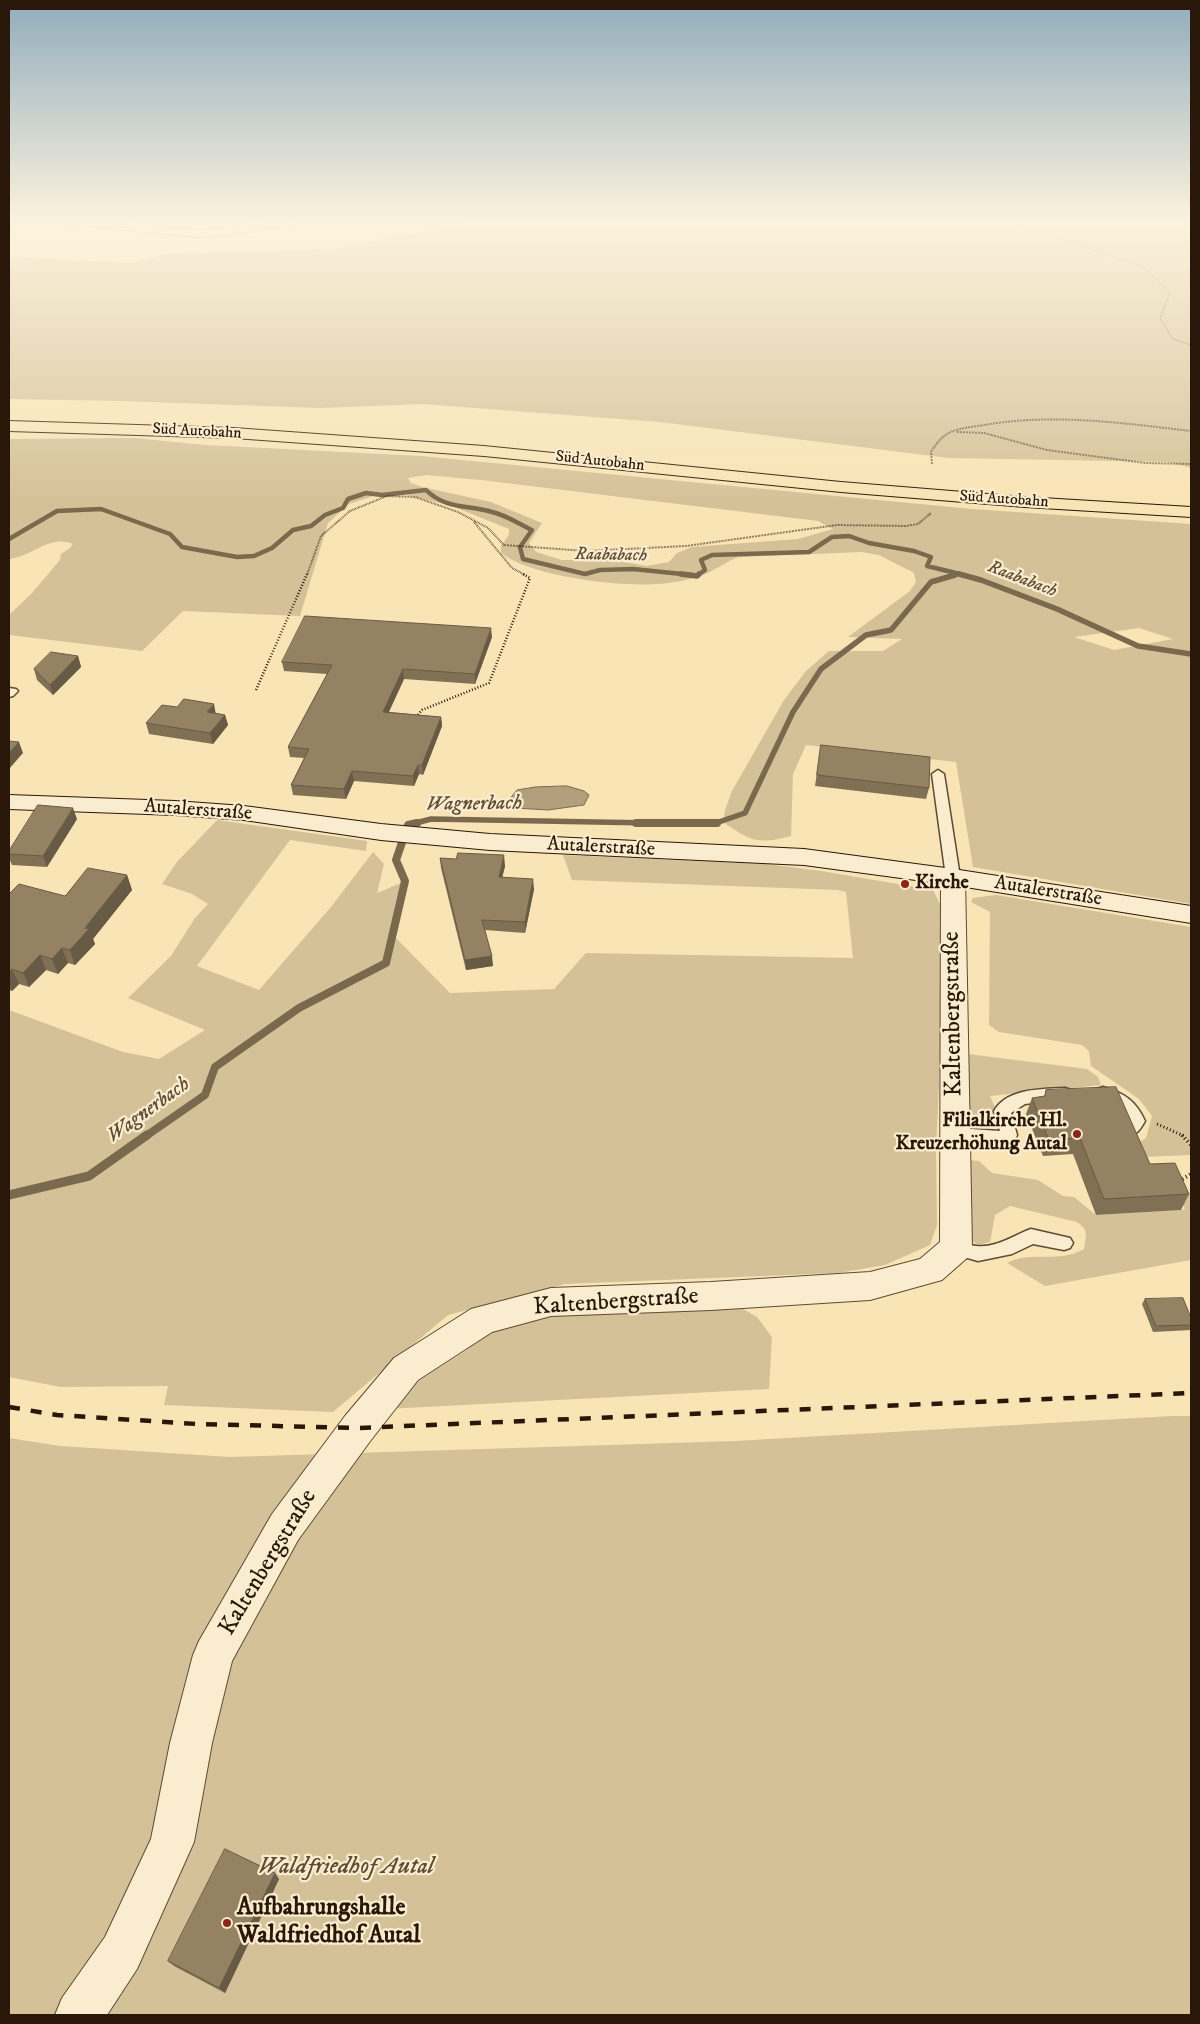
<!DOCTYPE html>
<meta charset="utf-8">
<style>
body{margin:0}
#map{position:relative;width:1200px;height:2024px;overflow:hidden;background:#f8e4b5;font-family:"IM FELL DW Pica",serif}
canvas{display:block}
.frame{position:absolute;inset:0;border:10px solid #291809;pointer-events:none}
</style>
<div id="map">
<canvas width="1200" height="2024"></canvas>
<div class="frame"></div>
</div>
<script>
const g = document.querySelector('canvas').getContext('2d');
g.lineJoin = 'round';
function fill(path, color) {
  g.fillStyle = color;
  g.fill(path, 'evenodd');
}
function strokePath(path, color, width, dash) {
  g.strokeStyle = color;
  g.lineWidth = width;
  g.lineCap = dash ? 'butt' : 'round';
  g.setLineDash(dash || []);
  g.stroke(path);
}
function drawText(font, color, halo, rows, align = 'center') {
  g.font = font + ' "IM FELL DW Pica",serif';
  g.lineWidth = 4.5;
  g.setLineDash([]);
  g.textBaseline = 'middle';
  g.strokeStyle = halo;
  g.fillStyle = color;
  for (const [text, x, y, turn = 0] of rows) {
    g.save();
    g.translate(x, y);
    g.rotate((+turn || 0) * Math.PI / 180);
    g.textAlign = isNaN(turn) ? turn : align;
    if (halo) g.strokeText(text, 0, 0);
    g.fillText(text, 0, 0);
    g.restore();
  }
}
fill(new Path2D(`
 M475,221H1191V468L1168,462L949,458L659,422L422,404L321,408L122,401L9,399V257L132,263L169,253L332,249Z
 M134,438L206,445L421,456L972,509L1191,524V904L973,867L956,762L806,745L793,774L791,836C757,845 751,841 723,822L725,810L732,791L784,700L806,671L829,651H883L902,639L848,637L910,591L916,582L914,573L879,555L862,552L739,557C729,560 724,565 715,569C704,576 688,580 675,582C636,590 532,578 501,553V546L509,535V529L452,506L403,494L377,495L349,504L328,523L300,616L183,611L142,651L9,635V615L32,593L60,560L61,554L70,548L73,544C49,534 32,557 9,559V439ZM426,475L481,480L818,521L833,529L798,539L692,547L677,553L669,562L646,566L613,560H562L536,552L529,543L542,523L491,502L422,487L411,483L408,478ZM1139,628L1173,639L1114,650L1074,637Z
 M217,820L367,841L366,851L290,840L197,966L259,990L331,907L373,852L384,864L377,893L401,883L394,936L450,993L554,989L586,953L853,958L846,892L838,890L572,880L563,855L766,864L821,871L933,890L941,906L940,1062L936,1149L937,1225L930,1245L885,1265L838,1273L565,1284L448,1315L333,1412L164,1405L168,1386L61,1387L9,1377V1010L123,1052L159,1059L205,1030L128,998L171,956L195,918L208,904L192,894L162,884L177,862Z
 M996,895L1191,927V1155L1142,1157L1135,1145L1146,1138L1152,1116L1139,1099L1091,1066L1089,1051L1082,1045L999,1032L989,1025L990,912L971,902L973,898Z
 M968,1054L1087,1069L1098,1077L1101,1085L990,1096L997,1112L990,1118H974L969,1111Z
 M969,1160L979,1161L992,1173L1038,1180L1063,1196L1074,1197L1096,1215L1181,1210L1185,1209L1177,1195L1191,1194V1260L1045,1286L1007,1263C1031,1250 1058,1264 1084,1249C1086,1235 1089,1230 1077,1222L1010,1206L995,1215L990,1242L979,1245L970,1240Z
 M738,1306L757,1317L772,1337L769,1389L386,1409L420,1380L467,1350L479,1335L526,1318Z
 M1172,1416H1191V2015H9V1438L60,1446L230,1457L735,1441Z`), '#d5c198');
const water = new Path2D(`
 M567,786L584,791L589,795L584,805L548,810L514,808L508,801L517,790L535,787Z`);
fill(water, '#b29f7b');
strokePath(water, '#7b694d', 1);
strokePath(new Path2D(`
 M9,539L57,511L101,509L170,534L182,547L237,557L254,556L272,548L293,530L311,526L325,515L343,508L348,499L366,493L382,495L426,490C445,509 468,505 492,512C506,515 519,524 532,530L520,547L523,559L585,574L600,570L633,569L692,575
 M698,575L705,570L701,560L712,555L809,552L832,537L849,536L869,543L914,551L931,557L927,566L964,575`), '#7b694d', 4.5);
strokePath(new Path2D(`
 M681,574L697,576L699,574
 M959,574L981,580L1057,609L1138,646L1191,654
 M412,824L431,819L706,824
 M713,824L745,813L793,712L821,669L866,635L891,630L931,582L955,575`), '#7b694d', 5.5);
strokePath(new Path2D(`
 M636,823H717
 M146,1136L205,1095L215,1067L299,1008L386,963L405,881L396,860L408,825L417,823`), '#7b694d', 8);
strokePath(new Path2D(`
 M9,1195L89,1176L147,1135`), '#7b694d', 9);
const lane = new Path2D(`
 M9,688L16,689L18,691L13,696L9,697Z
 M938,770L944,774L960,877L958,880H948L946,877L932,774Z
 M1103,1087C1124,1093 1136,1101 1145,1121C1140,1130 1135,1138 1124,1134L1122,1130L1129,1120C1122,1107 1111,1102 1097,1097L1095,1093L1097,1089Z
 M1065,1088L1071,1090L1073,1094L1071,1098L1025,1104L1011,1113L1017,1135L1015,1140L996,1145L956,1140L950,1139L948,1134L950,1129L956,1128L1000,1131L994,1111C1007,1088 1042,1089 1065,1088Z
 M1031,1229L1070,1238L1073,1243L1070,1248L1064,1250L1033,1244L1012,1254L978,1261L950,1253L947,1248L950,1243C960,1239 967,1246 977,1246C997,1248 1014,1235 1031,1229Z`);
const street = new Path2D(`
 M66,221C110,216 153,229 197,229C231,230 264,218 297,221L291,225L227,235L197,237L72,225Z
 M953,869L962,871L965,877L972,1248L967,1258L942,1280L870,1300L711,1310L551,1316L492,1332L418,1380L371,1440L298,1540L232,1661L212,1743L194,1842L137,1969L107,2015H55L62,1998L105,1937L151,1839L170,1743L193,1655L199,1641L272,1514L345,1416L394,1358L471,1309L551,1288L711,1282L870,1272L920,1259L940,1242L941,877L944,871Z`);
const secondary = new Path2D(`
 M9,795L175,801L244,806L381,824L490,834L804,849L953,869L1191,906V923L953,885L804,865L490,850L381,840L244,820L175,815L9,809Z`);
const highway = new Path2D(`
 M9,421L234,428L484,446L841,482L1025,497L1191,507V517L1025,507L841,492L484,456L234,438L9,431Z`);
strokePath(lane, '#5d4b34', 3);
strokePath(street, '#5d4b34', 2);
strokePath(secondary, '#291809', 2);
strokePath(highway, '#291809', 2);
strokePath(new Path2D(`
 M1005,221L1144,267L1170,293L1160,318L1173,339L1191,345`), '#291809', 1, [0.5, 1]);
strokePath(new Path2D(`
 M957,432L984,433L1047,450L1145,463L1191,464
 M932,464L931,451C936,445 940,438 947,434C957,428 972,427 984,425C1053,413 1122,423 1191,431
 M474,522L512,568L525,575
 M307,575L321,536L350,511L387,496L415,497L458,512L488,528L504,545L586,551L686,546L837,525L906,526L918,524L931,513`), '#291809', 2, [0.5, 1]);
strokePath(new Path2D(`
 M256,690L307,574
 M416,717L422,710L489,683L530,578L523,574`), '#291809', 2.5, [1, 2]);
strokePath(new Path2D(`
 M1157,1124L1184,1136`), '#291809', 3, [1, 2.5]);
strokePath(new Path2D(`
 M1182,1135L1191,1145
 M1179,1181L1191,1174`), '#291809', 4, [1, 3]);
fill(lane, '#faedcf');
fill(street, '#faedcf');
fill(secondary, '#faedcf');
fill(highway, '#f8e4b5');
strokePath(new Path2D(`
 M9,1407L57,1415L197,1424L358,1428L1191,1393`), '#291809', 4.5, [11, 11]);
fill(new Path2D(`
 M492,637L475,684L404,679L389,712L441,717L442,726L423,775L419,774L414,786L354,781L346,799L293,795L291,785L304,758L290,757L288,747L327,674L284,671L282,662Z
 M78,656L81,667L53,695L37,680L34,669Z
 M216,713L225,715L228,725L213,744L149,734L146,723Z
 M821,745L929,788L926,799L815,786Z
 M77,819L47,867L12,865L9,858V851Z
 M440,858L505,866L502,877L534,889L525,933L485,930L493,966L466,970L441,868Z
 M127,875L132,890L93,939L95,944L75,965L68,963L58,974L46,970L29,987L19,984L12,991L9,990V894L65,896Z
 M1046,1090L1150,1164L1189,1194L1181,1210L1096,1215L1073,1154L1043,1156L1026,1114L1032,1098L1044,1097Z
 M1145,1299L1191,1318V1330L1153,1332L1142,1304Z
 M279,1879L225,1993L174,1966L168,1961Z`), '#807054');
fill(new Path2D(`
 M491,628L492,637L475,684V674Z
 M78,656L81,667L53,695L50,685Z
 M403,669L404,679L384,722L383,712Z
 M214,704L216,715L207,712Z
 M225,715L228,725L213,744L210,733Z
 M441,717L442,726L423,775L422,765Z
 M19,742L23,753L9,769V753Z
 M418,765L419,774L414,786L413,776Z
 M352,771L354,781L346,799L344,789Z
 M73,808L77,819L47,867L43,856Z
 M504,855L505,866L500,887L499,877Z
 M127,875L132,890L93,939L95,944L75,965L70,950L85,928Z
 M533,879L534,889L525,933V922Z
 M62,948L68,963L58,974L52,959Z
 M40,955L46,970L29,987L23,973Z
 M492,956L493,966L466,970L465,960Z
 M12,969L19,984L12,991L9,984V973Z
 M275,1873L279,1879L225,1993L219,1988Z`), '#685b45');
const building = new Path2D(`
 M305,616L491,628L475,674L403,669L383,712L441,717L422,765H418L413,776L352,771L344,789L291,785L309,749L288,747L332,665L282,662Z
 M51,652L78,656L50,685L34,669Z
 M184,699L214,704L207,712L225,715L210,733L146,723L162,705L177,707Z
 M9,741L19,742L9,753Z
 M821,745L930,757L929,788L817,775Z
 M38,805L73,808L43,856L9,854V851Z
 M458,853L504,855L499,877L533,879L525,922L482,920L492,956L465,960L440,858L456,859Z
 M88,868L127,875L85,928L89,929L70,950L62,948L52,959L40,955L23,973L12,969L9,973V894L19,884L65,896Z
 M1116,1087L1150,1164L1175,1163L1189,1194L1104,1199L1080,1138L1049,1140L1032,1098L1045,1096L1046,1090Z
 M1183,1298L1191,1318V1325L1156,1326L1145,1299Z
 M225,1849L275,1873L219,1988L168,1961Z`);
fill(building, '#958262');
strokePath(building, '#685b45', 1);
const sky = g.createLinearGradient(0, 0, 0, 504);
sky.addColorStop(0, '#92acbc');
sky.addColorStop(0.44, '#fcf3de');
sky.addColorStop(1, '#fcf3de00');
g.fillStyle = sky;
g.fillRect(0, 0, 1200, 504);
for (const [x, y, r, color] of [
 [905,884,5,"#8f2418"],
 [1077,1134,5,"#8f2418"],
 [227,1923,5,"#8f2418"]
]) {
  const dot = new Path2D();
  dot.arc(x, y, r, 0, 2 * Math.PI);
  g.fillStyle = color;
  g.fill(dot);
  strokePath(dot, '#faedcf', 2);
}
drawText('16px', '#291809', '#faedcf', [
 ["Süd Autobahn",197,432,3],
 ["Süd Autobahn",600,462,6],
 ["Süd Autobahn",1004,500,4]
]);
drawText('italic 18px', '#604e37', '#faedcf', [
 ["Raababach",611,556,1],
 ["Raababach",1022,580,21]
]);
drawText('20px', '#291809', '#faedcf', [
 ["Autalerstraße",198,811,4],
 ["Autalerstraße",601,848,3],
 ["Autalerstraße",1048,892,9]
]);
drawText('bold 20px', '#291809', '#faedcf', [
 ["Kirche",915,884],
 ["Filialkirche Hl.",1067,1122,"right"],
 ["Kreuzerhöhung Autal",1067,1145,"right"]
], 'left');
drawText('italic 21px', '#604e37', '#faedcf', [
 ["Wagnerbach",474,805,-1],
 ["Wagnerbach",149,1111,-36]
]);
drawText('24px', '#291809', '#faedcf', [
 ["Kaltenbergstraße",954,1014,-91],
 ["Kaltenbergstraße",616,1303,-4],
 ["Kaltenbergstraße",269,1563,-59]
]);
drawText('italic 24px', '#5d4b34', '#faedcf', [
 ["Waldfriedhof Autal",346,1868]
]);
drawText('bold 24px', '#291809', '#faedcf', [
 ["Aufbahrungshalle",237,1909],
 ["Waldfriedhof Autal",237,1937]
], 'left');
</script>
